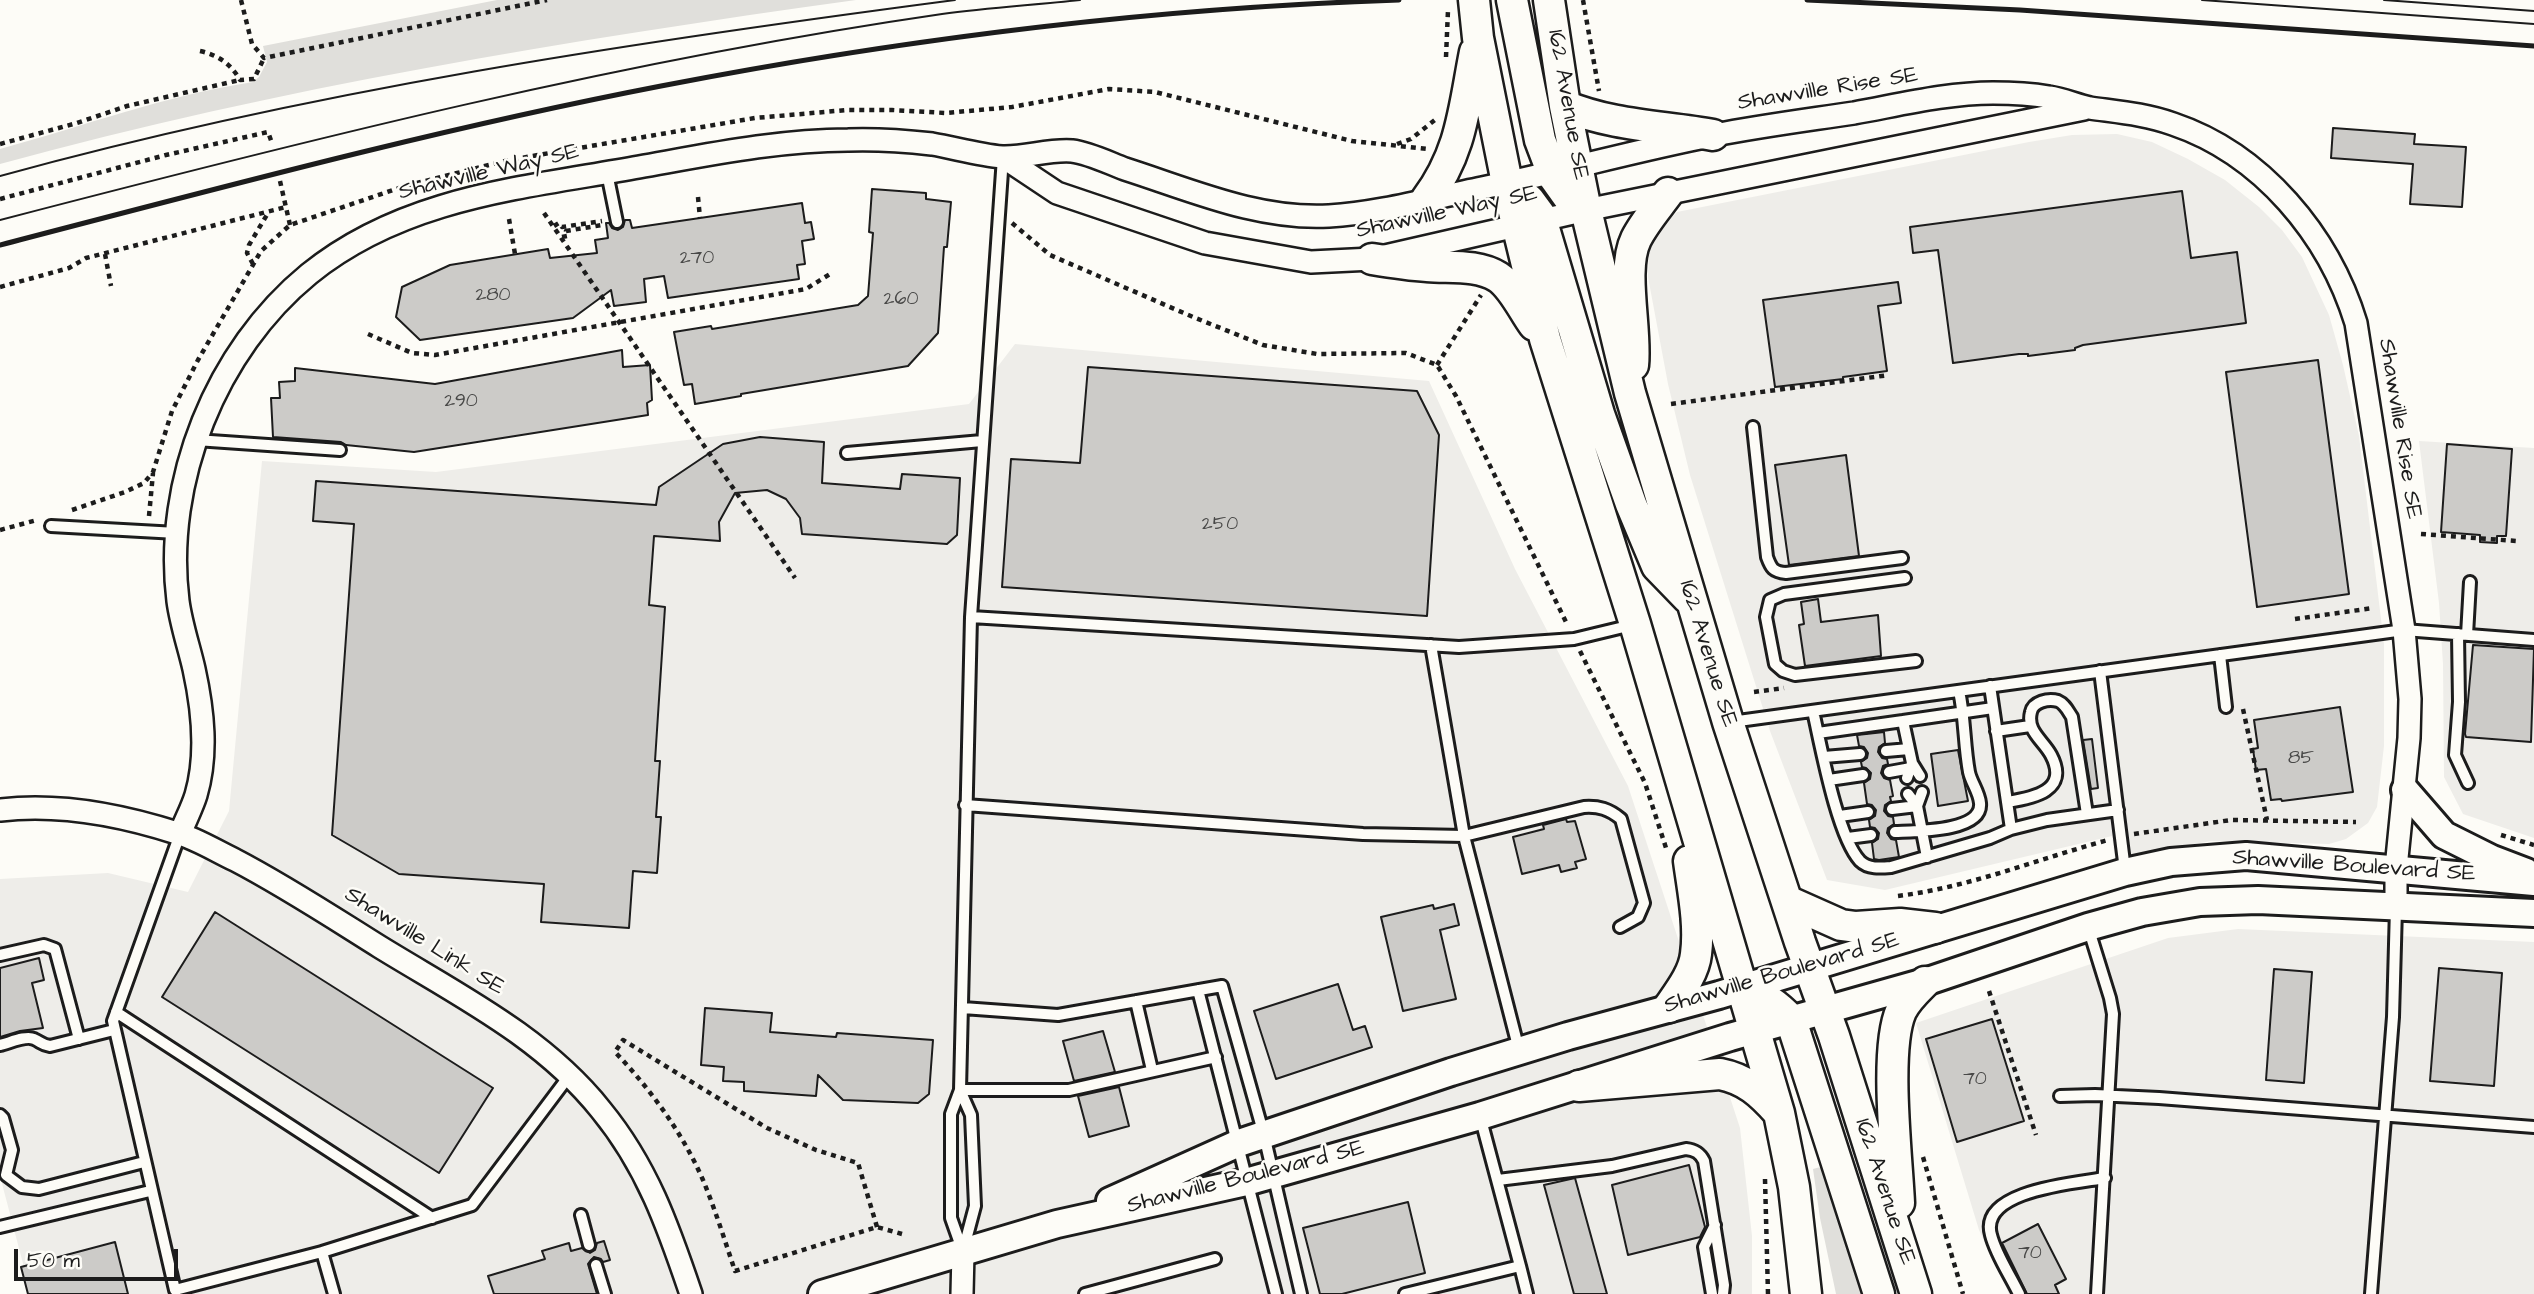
<!DOCTYPE html>
<style>
body{margin:0}
#map{position:relative;width:2534px;height:1294px;overflow:hidden;background:#fdfcf7;font-family:"Architects Daughter",sans-serif}
canvas{display:block}
.scale{position:absolute;left:14px;top:1249px;width:164px;height:32px;box-sizing:border-box;border:4px solid #1c1c1c;border-top:0;padding-left:9px;font-size:21px;line-height:24px;white-space:nowrap;color:#1c1c1c;-webkit-text-stroke:5px #fdfcf7;paint-order:stroke}
</style>
<div id="map">
<canvas width="2534" height="1294"></canvas>
<div class="scale">50 m</div>
</div>
<script>
const g = document.querySelector('canvas').getContext('2d');
g.lineJoin = 'round';
function fill(path, color) {
  g.fillStyle = color;
  g.fill(path, 'evenodd');
}
function strokePath(path, color, width, dash) {
  g.strokeStyle = color;
  g.lineWidth = width;
  g.lineCap = dash ? 'butt' : 'round';
  g.setLineDash(dash || []);
  g.stroke(path);
}
function drawText(font, color, halo, rows, align = 'center') {
  g.font = font + ' "Architects Daughter",sans-serif';
  g.lineWidth = 5;
  g.setLineDash([]);
  g.textBaseline = 'middle';
  g.strokeStyle = halo;
  g.fillStyle = color;
  for (const [text, x, y, turn = 0] of rows) {
    g.save();
    g.translate(x, y);
    g.rotate((+turn || 0) * Math.PI / 180);
    g.textAlign = isNaN(turn) ? turn : align;
    if (halo) g.strokeText(text, 0, 0);
    g.fillText(text, 0, 0);
    g.restore();
  }
}
fill(new Path2D(`
 M2117,134L2152,142L2188,159L2225,180L2259,207L2282,230L2302,257L2329,315L2343,365L2359,436L2384,644V746L2377,807L2368,823L2346,839L2329,844L2211,841L2115,859L2112,836L1885,890L1827,880L1770,731L1690,475L1668,384L1648,277L1649,251L1653,236L1677,212L2029,142L2072,135Z
 M1015,344L1429,381L1515,569L1628,786L1740,1128L1752,1236V1294H31L0,1176V879L108,873L188,892L229,811L262,461L436,472L969,404Z
 M2419,441L2534,448V838L2463,814L2444,777L2443,664L2439,603Z
 M2238,929L2534,942V1294H2009L1979,1230L1916,1023L2168,938Z`), '#eeede9');
fill(new Path2D(`
 M497,0H856C568,40 280,87 0,164V149C84,126 167,95 253,82L259,77L267,62L263,46Z
 M1824,1166L1863,1294H1836L1820,1218L1813,1169Z`), '#e0dfdb');
const building = new Path2D(`
 M2333,128L2415,134L2414,144L2466,147L2462,207L2410,204L2413,164L2331,158Z
 M872,189L926,193V199L951,202L947,247H944L938,333L908,366L741,394V396L695,404L692,384L684,385L674,332L711,326L712,329L858,305L868,296L873,233L869,232Z
 M2182,191L2191,258L2237,252L2246,323L2083,345L2075,348V350L2028,356V354H2019L1953,363L1938,250L1913,253L1910,227Z
 M802,203L805,223L811,222L814,239L802,241L805,264L797,265L799,279L668,298L664,276L644,279L646,302L614,306L611,290L573,318L420,340L396,317L402,287L450,265L548,249L550,258L597,253L595,240L608,238L606,223H609L612,228L618,230L623,227L625,220H630L632,228Z
 M1898,282L1901,303L1878,306L1887,371L1843,377V379L1775,387L1763,300Z
 M622,350L623,367L650,365L652,400L647,403L648,415L414,452L346,445L341,442L273,437L271,398H280L279,382L295,381V368L435,384Z
 M2318,360L2349,594L2257,607L2226,372Z
 M1088,367L1417,391L1439,435L1427,616L1002,587L1011,459L1080,463Z
 M760,437L824,442L822,483L900,489L902,474L960,478L957,535L947,544L802,534L800,518L786,499L767,490L735,493L719,522L720,541L654,536L649,605L665,607L655,761H660L656,817H661L657,873L633,871L629,928L541,922L544,884L399,874L332,835L354,524L313,521L316,481L656,505L659,487L723,444Z
 M2447,444L2512,449L2506,536H2497V543L2480,542V535L2441,532Z
 M1846,455L1859,556L1789,565L1775,465Z
 M1818,599L1821,622L1878,615L1881,656L1805,666L1799,625L1804,624L1801,602Z
 M2473,645L2534,649L2531,742L2466,737L2465,734Z
 M2340,707L2353,792L2282,801L2281,799L2271,800L2266,769L2256,770L2253,749L2258,748L2254,720Z
 M1884,732L1885,743L1879,747L1878,752L1882,758L1887,759L1888,764L1883,766L1881,773L1884,778L1890,780L1893,796L1890,797L1891,801L1885,805L1884,811L1888,816L1893,817L1894,824L1888,828L1887,833L1891,839L1896,840L1899,857L1879,860L1874,859L1872,843L1878,839L1879,833L1875,828L1870,827L1869,820L1875,816L1876,810L1872,805L1867,804L1864,783L1870,779L1871,773L1866,768L1862,767L1861,762L1867,758L1868,753L1864,747L1859,746L1857,735Z
 M2092,739L2098,788L2091,789L2083,740Z
 M1958,750L1968,801L1938,806L1931,754Z
 M1566,819L1567,822L1575,821L1586,859L1575,862L1577,868L1561,872L1559,865L1522,874L1513,837L1544,829L1543,825Z
 M1454,904L1459,925L1440,930L1456,999L1403,1011L1381,917L1433,905L1434,909Z
 M215,912L493,1088L439,1173L162,997Z
 M39,958L44,980L32,983L43,1028L20,1031L0,1037V968Z
 M2439,968L2502,973L2494,1086L2430,1081Z
 M2274,969L2312,972L2304,1083L2266,1080Z
 M1338,984L1353,1030L1365,1026L1372,1047L1276,1079L1254,1011Z
 M705,1008L772,1013L770,1032L836,1037L837,1033L933,1040L929,1094L918,1103L843,1100L818,1075L816,1096L744,1091V1082L723,1081L724,1067L701,1065Z
 M1992,1019L2024,1121L1957,1142L1926,1039Z
 M1103,1031L1115,1072L1074,1081L1063,1041Z
 M1119,1087L1129,1126L1089,1137L1078,1096Z
 M1689,1165L1705,1227L1700,1237L1628,1255L1612,1185Z
 M1575,1178L1607,1294H1574L1544,1185Z
 M1408,1202L1425,1273L1342,1294H1320L1303,1228Z
 M2038,1224L2066,1279L2055,1285L2059,1294H2027L2002,1243Z
 M604,1241L610,1260L603,1262L601,1259L594,1257L588,1264L597,1294H494L488,1276L545,1259L542,1251L569,1243L571,1251L582,1248L590,1253L595,1250L597,1243Z
 M115,1242L128,1294H28L21,1267Z`);
fill(building, '#cccbc8');
strokePath(building, '#1c1c1c', 2);
const service = new Path2D(`
 M607,173L617,222
 M1753,427L1767,557C1771,568 1773,572 1786,573L1902,558
 M196,440L340,450
 M847,453L982,441
 M51,526L177,533
 M1905,578L1784,594L1770,600L1766,617L1775,664L1783,671L1795,675L1916,661
 M971,617L1459,647L1574,639L1632,625
 M2458,634L2459,702L2455,755L2468,783
 M2467,635L2470,582
 M1431,645L1464,836L1584,807C1599,806 1609,809 1621,819L1644,903L1638,917L1620,927
 M2220,655L2226,707
 M2100,671L2125,870
 M1990,686L2011,829
 M1813,711C1821,746 1837,836 1860,861C1868,869 1880,868 1891,867L1990,838L2011,829L2047,820L2118,810
 M1731,722L2404,630L2534,640
 M1996,731L2030,726
 M1818,733L1903,721
 M1886,751L1909,749
 M1824,757L1860,754
 M1912,763L1903,721L1993,708
 M1889,772L1911,768
 M1907,778L1912,763L1920,776
 M1829,780L1863,775
 M1922,792L1917,806L1927,857
 M2007,802C2033,798 2070,791 2051,755C2043,740 2026,731 2031,712C2033,702 2048,698 2058,701C2065,704 2068,711 2072,717L2087,814
 M965,805L1363,834L1464,836L1519,1050
 M1892,809L1917,806L1908,794
 M1840,816L1868,812
 M1895,832C1915,831 1983,832 1980,803C1979,792 1971,782 1969,772C1964,745 1965,718 1959,691
 M180,834L113,1021L175,1290L322,1252
 M1848,838L1871,835
 M2088,927L2110,998L2113,1014L2097,1294
 M0,955L44,945L55,949L79,1039
 M1198,990L1276,1294
 M1136,1001L1152,1070
 M963,1008L1058,1015L1222,986L1264,1135L1301,1294
 M116,1012L432,1218
 M0,1045C9,1043 26,1035 34,1039C41,1042 42,1045 50,1046L114,1030
 M960,1090H1069L1216,1057
 M960,1090L971,1115L975,1206L963,1251
 M2060,1096L2095,1095L2159,1098L2534,1127
 M0,1115L3,1118L12,1150L6,1175L22,1187L39,1189L144,1162
 M1498,1180L1612,1166L1686,1149C1695,1150 1700,1153 1704,1161L1724,1285L1723,1294
 M581,1215L589,1245
 M0,1227L150,1191
 M963,1252L951,1218V1114L960,1090L971,617L1003,157
 M596,1265L605,1294
 M1520,1266L1527,1294
 M334,1294L322,1252L472,1205L569,1076
 M1085,1294L1215,1259
 M1405,1294L1520,1266L1480,1116
 M1712,1294L1704,1247L1715,1225
 M2019,1294C2010,1275 1996,1255 1991,1235C1978,1190 2077,1183 2105,1178
 M2371,1294L2393,1017L2396,908`);
const minor = new Path2D(`
 M1003,157L1057,193L1205,243L1311,262L1372,259L1586,210L2084,109
 M0,810C59,803 121,815 177,833C197,839 216,851 235,860C285,886 332,917 380,947C458,995 543,1037 601,1110C647,1166 668,1226 691,1294
 M180,834C185,821 192,808 196,795C208,754 203,710 194,669C189,647 181,624 178,601C163,482 216,350 309,274C404,197 523,188 639,167C707,155 779,140 848,140C876,139 905,141 932,144C955,148 979,155 1002,157C1025,158 1049,149 1072,151C1089,153 1109,163 1125,169C1191,190 1258,220 1329,216C1380,213 1432,198 1482,188C1560,172 1637,150 1715,135C1761,126 1808,120 1854,113C1899,105 1947,93 1993,93C2011,93 2031,94 2049,97C2063,99 2076,105 2090,108C2118,112 2145,114 2173,124C2262,154 2329,235 2356,323L2404,630L2410,699L2409,738L2396,868V908
 M962,1294L963,1252`);
const tertiary = new Path2D(`
 M2405,790L2444,835L2492,859L2526,872
 M1110,1201L1239,1143L1451,1072L1568,1036L1719,995L2125,872L2171,862L2246,856L2534,882
 M822,1294L1057,1224L1246,1182L1480,1116L1730,1037L1925,982L2088,927L2142,912L2200,902L2258,900L2534,913`);
const secondary = new Path2D(`
 M1474,0L1478,38L1507,183L1545,339L1635,624L1779,1113L1794,1187L1806,1294
 M1512,0L1540,140L1554,177L1569,198L1586,210
 M1549,0L1565,106L1586,210L1630,393L1728,722L1800,942L1834,1036L1916,1294
 M1565,106C1613,126 1663,126 1713,135
 M1507,183L1529,200L1540,215L1599,414L1631,504L1657,566L1688,598
 M1426,200C1462,152 1464,108 1475,52
 M1372,259C1390,262 1409,265 1427,266C1450,268 1477,264 1498,277C1513,287 1523,310 1534,325
 M1633,365C1637,329 1621,270 1636,239C1644,223 1657,208 1668,193
 M1787,901L1841,925L1856,927L1900,924L1935,928
 M1742,988C1762,995 1776,1004 1791,1020L1879,1294
 M1669,1007C1680,991 1694,973 1696,954C1700,924 1693,891 1689,861
 M1579,1086L1720,1074C1746,1079 1761,1093 1778,1112
 M1899,1203C1897,1158 1884,1050 1901,1011C1907,999 1916,991 1925,982`);
strokePath(service, '#1c1c1c', 16);
strokePath(minor, '#1c1c1c', 26);
strokePath(tertiary, '#1c1c1c', 32);
strokePath(secondary, '#1c1c1c', 35);
strokePath(new Path2D(`
 M241,0L252,44L264,58L547,0
 M1583,0L1599,91
 M200,51C218,55 231,64 240,80L254,79L264,58
 M1446,57L1448,10
 M0,144L77,123L127,106L240,80
 M1397,144L1411,139L1436,119
 M280,181L290,225
 M698,197L700,218
 M0,199L166,155L268,132L272,143
 M544,213L795,578
 M509,219L515,254
 M1012,223L1050,255L1193,317L1263,345L1317,354L1406,353L1437,365L1456,396L1567,624
 M554,226L559,223L562,227L602,221
 M562,237L567,236L566,231L602,225
 M105,254L111,286
 M253,264L247,253L249,245L268,213
 M0,287L69,268L86,258L286,207
 M368,334L412,353L435,355L806,289L830,274
 M1437,365L1481,295
 M1671,404L1889,375
 M72,510L125,492L144,483L153,472L172,411L198,360L261,251L290,225L405,186L509,160L755,118L847,110H892L946,113L1012,107L1109,89L1155,92L1352,141L1428,149
 M149,516L153,473
 M0,530L37,520
 M2421,534L2516,541
 M2295,619L2373,608
 M1580,651L1645,783L1667,851
 M1754,692L1784,688
 M2243,709L2267,820
 M2134,834L2231,820L2356,822
 M2501,835L2534,845
 M1898,896C1970,887 2038,859 2108,840
 M1989,991L2036,1135
 M1923,1157L1963,1294
 M1765,1179L1768,1294
 M877,1227L858,1163L816,1150L767,1128L623,1040L615,1052C651,1090 682,1132 703,1180C715,1209 725,1241 735,1271L877,1227L902,1234`), '#1c1c1c', 4.5, [5, 5]);
strokePath(service, '#fdfcf7', 10);
strokePath(minor, '#fdfcf7', 21);
strokePath(tertiary, '#fdfcf7', 26);
strokePath(secondary, '#fdfcf7', 30);
strokePath(new Path2D(`
 M2202,0L2534,24
 M2384,0L2534,11
 M0,176C312,90 634,42 955,0
 M0,220C311,139 624,60 942,14C988,8 1034,5 1080,0`), '#1c1c1c', 2);
strokePath(new Path2D(`
 M1807,0L2020,10L2534,46
 M0,245C219,188 438,129 661,86C904,39 1152,8 1399,0`), '#1c1c1c', 5);
drawText('19px', '#484847', null, [
 ["270",697,259],
 ["280",493,296],
 ["260",901,300],
 ["290",461,402],
 ["250",1220,525],
 ["85",2301,759],
 ["70",1975,1080],
 ["70",2030,1254]
]);
drawText('23px', '#1c1c1c', '#fdfcf7', [
 ["Shawville Rise SE",1828,90,-9],
 ["162 Avenue SE",1567,105,80],
 ["Shawville Way SE",489,173,-13],
 ["Shawville Way SE",1447,213,-12],
 ["Shawville Rise SE",2399,429,81],
 ["162 Avenue SE",1707,654,73],
 ["Shawville Boulevard SE",2354,867,4],
 ["Shawville Link SE",424,942,32],
 ["Shawville Boulevard SE",1782,974,-16],
 ["Shawville Boulevard SE",1246,1178,-14],
 ["162 Avenue SE",1884,1192,72]
]);
</script>
